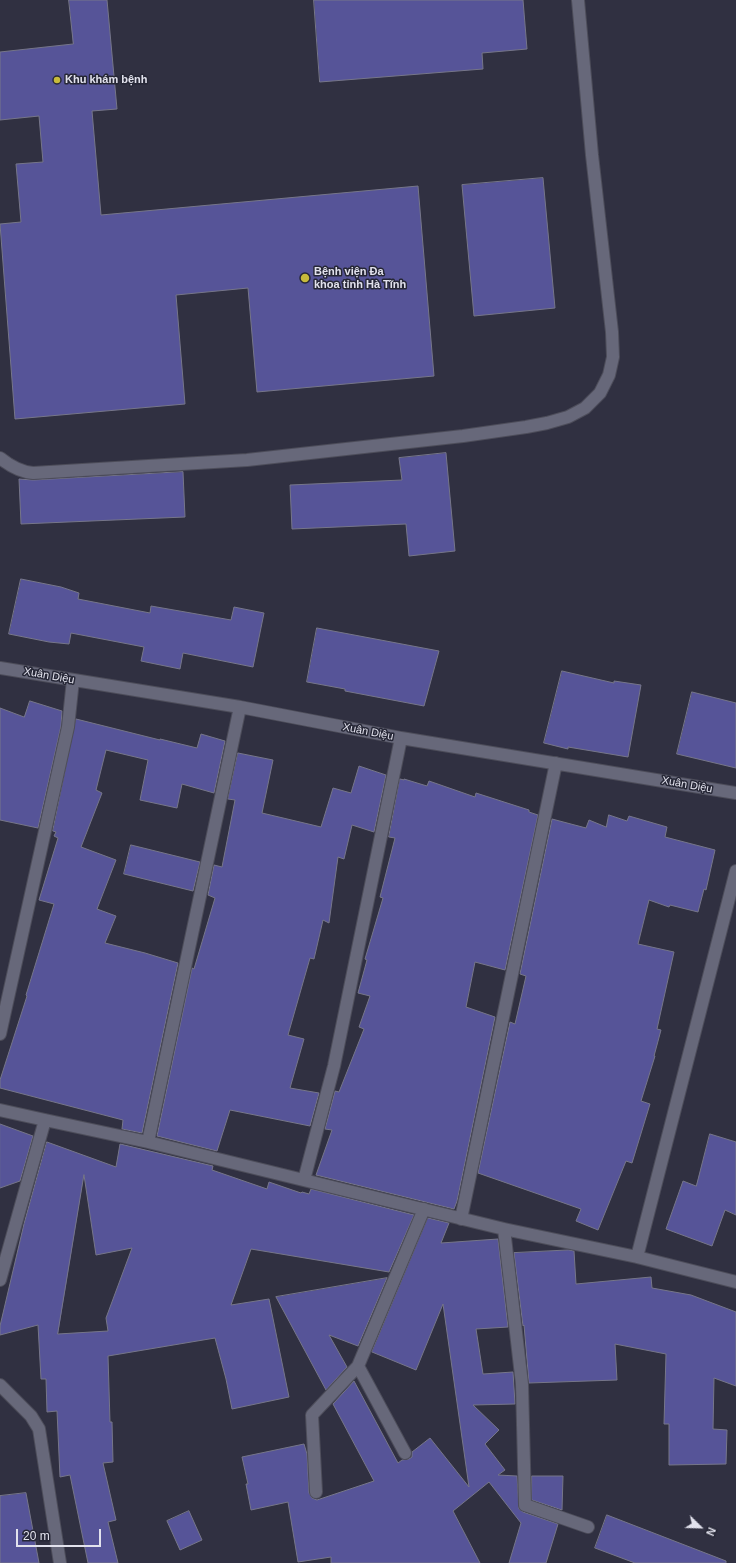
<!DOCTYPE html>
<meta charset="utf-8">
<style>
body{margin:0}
#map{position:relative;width:736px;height:1563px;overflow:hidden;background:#303041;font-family:Arial,sans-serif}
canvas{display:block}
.north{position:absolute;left:680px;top:1507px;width:40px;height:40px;-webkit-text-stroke:3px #262736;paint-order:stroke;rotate:113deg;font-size:11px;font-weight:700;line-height:16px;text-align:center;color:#e2e2ed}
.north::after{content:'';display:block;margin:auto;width:14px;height:18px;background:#e2e2ed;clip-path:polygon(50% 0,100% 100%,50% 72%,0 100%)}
.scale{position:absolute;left:16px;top:1529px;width:85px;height:18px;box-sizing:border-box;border:2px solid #e2e2ed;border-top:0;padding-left:5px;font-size:12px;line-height:14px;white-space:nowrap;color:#e2e2ed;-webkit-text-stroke:3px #262736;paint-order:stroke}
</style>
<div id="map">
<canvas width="736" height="1563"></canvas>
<div class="north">N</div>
<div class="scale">20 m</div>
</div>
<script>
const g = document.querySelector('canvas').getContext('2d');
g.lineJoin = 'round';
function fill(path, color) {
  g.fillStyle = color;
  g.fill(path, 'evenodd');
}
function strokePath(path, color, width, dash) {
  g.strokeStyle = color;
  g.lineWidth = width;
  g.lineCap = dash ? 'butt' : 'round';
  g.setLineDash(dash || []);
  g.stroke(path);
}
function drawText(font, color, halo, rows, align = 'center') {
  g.font = font + ' Arial,sans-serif';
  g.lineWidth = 3;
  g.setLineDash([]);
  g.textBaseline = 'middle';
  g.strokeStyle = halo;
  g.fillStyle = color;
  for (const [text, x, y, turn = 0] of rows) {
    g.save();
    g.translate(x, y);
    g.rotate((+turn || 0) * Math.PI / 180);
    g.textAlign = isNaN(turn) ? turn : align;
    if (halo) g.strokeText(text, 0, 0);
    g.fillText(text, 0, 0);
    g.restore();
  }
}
const building = new Path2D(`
 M69,0H107L117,109L92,111L101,215L418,186L434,376L257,392L248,288L176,295L185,404L15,419L0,224L21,222L16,164L43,162L39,116L0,120V52L73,44Z
 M314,0H523L527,49L482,53L483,69L320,82Z
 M543,178L555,308L474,316L462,185Z
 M446,453L455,551L409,556L406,524L292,529L290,485L402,480L399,458Z
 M183,472L185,517L21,524L19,479L33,480Z
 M21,579L61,587L79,593L78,599L150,613L151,606L231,620L234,607L264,613L253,667L183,653L180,669L141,661L144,647L71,633L69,644L49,642L9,634Z
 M317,628L439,651L424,706L345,691V689L307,682Z
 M562,671L614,683V681L641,685L628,757L568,747V749L544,743Z
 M692,692L736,703V768L677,754Z
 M30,701L62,711L61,726L38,828L0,820V708L24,717Z
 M76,719L160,740V739L197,748L201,734L225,741L214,793L182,784L177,808L140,800L148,760L106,750L96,790L102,793L81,847L116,860L97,909L116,916L105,943L145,953L178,963L142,1133L122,1129L123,1120L0,1088V1080L27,996L26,995L54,904L39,900L58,838L54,836L56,832L53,831Z
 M238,753L273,760L262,813L321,827L333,788L351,793L359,766L386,775L374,832L352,825L344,859L338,857L329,923L323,920L314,959L310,958L288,1035L304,1039L290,1088L319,1093L310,1126L230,1110L217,1151L157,1136L192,968L194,969L215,898L208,895L214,865L222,867L235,800L228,799Z
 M400,779L404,780V779L427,786L429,781L475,797L476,793L529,810V812L538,815L505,970L475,962L466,1007L495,1017L457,1201L454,1209L316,1175L332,1130L325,1129L335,1091L339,1092L364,1029L359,1027L370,996L358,993L367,960L365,959L383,898L380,897L395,838L389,837Z
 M609,815L627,821L629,816L667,827L665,837L715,850L706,890L704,889L698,912L670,905L669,907L649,900L638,944L674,952L657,1029L661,1030L654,1056H655L641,1101L650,1104L632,1163L626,1161L598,1230L576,1221L581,1209L478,1173L510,1022L515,1024L526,976L520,974L552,819L586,828L589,820L606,827Z
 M131,845L200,862L193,891L124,874Z
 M0,1124L33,1136L20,1181L0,1188Z
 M710,1134L736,1142V1215L725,1210L712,1246L666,1229L683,1181L696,1186Z
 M47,1142L116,1167L120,1144L213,1166L212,1170L267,1189L269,1182L301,1193L302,1192L309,1194L311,1189L414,1215L389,1272L251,1249L231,1305L269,1299L289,1397L232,1409L226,1379L215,1338L108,1356L110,1422H112L113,1462L103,1463L116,1520L108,1522L118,1563H88L70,1475L60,1477L57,1411L47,1412L46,1379H41L38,1325L0,1335V1326L24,1224ZM84,1175L96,1255L132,1248L106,1318L108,1331L58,1334Z
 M428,1218L449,1223L441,1243L498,1239L508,1327L476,1329L483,1374L513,1372L515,1404L473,1405L499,1430L485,1444L505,1470L498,1475L517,1476L519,1509L523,1512L558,1524L546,1563H509L521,1523L489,1482L453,1511L480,1563H331V1557L298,1562L288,1502L251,1510L246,1484H248L242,1457L304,1444L307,1454L309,1493L312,1498L317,1500L374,1481L333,1404L354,1381L398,1463L402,1460L409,1459L412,1457V1452L430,1438L469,1487L443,1304L416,1370L372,1352Z
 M569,1250L574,1251L576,1284L651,1277L652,1288L691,1295L736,1312V1386L714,1378L713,1429L727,1430L726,1464L669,1465V1424H664L666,1354L615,1344L617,1380L529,1383L524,1325L523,1326L514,1253Z
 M387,1278L358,1346L329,1335L347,1367L326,1390L276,1297Z
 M532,1476H563L562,1510L532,1500Z
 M26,1493L39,1563H0V1496Z
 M189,1511L202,1540L180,1550L167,1521Z
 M607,1515L726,1561V1563H635L595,1548Z`);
fill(building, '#565498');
strokePath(building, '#767689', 1);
const minor = new Path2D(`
 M0,458C10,466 20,472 33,473L247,460L463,436L526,427L547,423L568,417L585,408L600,393L609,375L613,357L612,332L592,155L578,0
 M0,668L240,707L401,738L736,793
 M0,1034L68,727L73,680
 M0,1110L45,1120L148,1142L504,1229L637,1257L736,1282
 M148,1142L240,707
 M304,1180L334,1066L401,738
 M461,1219L556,763
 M504,1229L522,1384L525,1505L588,1527
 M637,1257L736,871
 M0,1280L45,1120
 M0,1385L31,1416L39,1429L60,1563
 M405,1453L358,1366L424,1209
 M316,1492L312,1415L358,1366`);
strokePath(minor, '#4d4d5a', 14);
strokePath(minor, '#67687a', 12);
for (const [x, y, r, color] of [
 [57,80,4,"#c8bb3b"],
 [305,278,5,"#c8bb3b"]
]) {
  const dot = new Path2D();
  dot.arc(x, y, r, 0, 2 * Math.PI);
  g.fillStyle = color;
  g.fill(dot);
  strokePath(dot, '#262736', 1.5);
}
drawText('bold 11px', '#e2e2ed', '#262736', [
 ["Khu khám bệnh",65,80],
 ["Bệnh viện Đa",314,272],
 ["khoa tỉnh Hà Tĩnh",314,285]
], 'left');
drawText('11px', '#e2e2ed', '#262736', [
 ["Xuân Diệu",49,676,10],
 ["Xuân Diệu",368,732,11],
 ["Xuân Diệu",687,785,10]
]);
</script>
